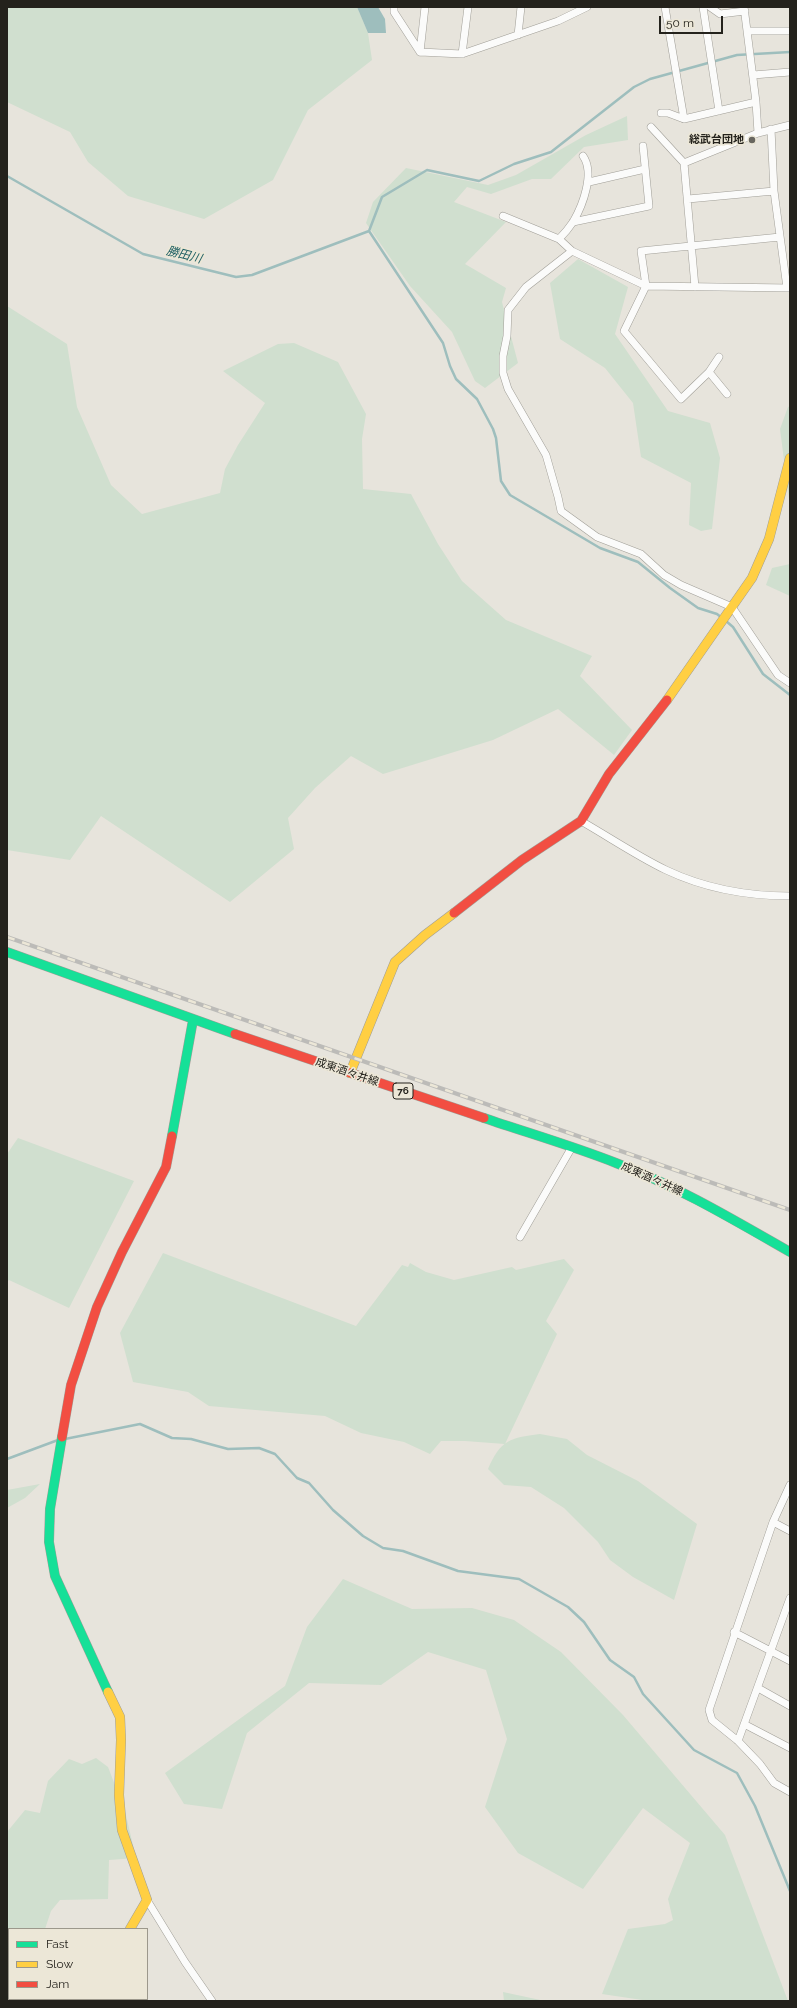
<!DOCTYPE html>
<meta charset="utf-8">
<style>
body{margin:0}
#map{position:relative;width:797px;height:2008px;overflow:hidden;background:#e7e4dc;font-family:Raleway,sans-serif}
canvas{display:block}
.frame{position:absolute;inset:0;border:8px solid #24221c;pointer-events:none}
.legend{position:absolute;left:8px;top:1928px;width:140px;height:72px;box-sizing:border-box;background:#ece7d7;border:1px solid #9c988c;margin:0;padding:5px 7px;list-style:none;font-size:12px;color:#24221c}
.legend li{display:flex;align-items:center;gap:8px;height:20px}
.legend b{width:20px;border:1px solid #9c988c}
.scale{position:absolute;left:659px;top:16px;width:64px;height:18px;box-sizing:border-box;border:2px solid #24221c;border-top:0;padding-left:5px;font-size:12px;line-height:14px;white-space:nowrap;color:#24221c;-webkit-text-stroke:3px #ece7d7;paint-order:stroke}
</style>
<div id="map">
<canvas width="797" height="2008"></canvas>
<div class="frame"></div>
<ul class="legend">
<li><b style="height:5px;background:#16e098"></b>Fast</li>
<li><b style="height:5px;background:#ffcf43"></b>Slow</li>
<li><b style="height:5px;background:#f24e42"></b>Jam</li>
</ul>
<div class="scale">50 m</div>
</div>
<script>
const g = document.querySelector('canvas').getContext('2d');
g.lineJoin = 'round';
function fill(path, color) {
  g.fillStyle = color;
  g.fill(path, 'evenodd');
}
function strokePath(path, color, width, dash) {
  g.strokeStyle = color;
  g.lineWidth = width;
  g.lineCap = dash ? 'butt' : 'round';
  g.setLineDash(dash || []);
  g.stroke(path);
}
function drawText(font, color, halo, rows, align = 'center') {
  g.font = font + ' Raleway,"Noto Sans JP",sans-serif';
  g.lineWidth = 3.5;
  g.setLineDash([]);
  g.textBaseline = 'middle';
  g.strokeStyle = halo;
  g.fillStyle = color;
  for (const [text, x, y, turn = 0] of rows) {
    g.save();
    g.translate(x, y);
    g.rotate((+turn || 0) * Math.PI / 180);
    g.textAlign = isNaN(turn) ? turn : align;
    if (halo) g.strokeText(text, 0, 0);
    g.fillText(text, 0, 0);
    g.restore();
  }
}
fill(new Path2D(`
 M7,7H357L368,33L372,60L308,110L273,180L204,219L128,196L88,162L70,132L7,102Z
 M627,116L628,140L584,147L551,179H532L491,194L467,187L454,202L506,222L465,264L506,288L502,302L518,363L485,388L475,381L452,332L410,286L366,223L373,202L406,168L488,185L516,175L586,135Z
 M578,259L628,287L615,334L668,411L710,423L720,458L712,529L701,531L689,525L691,483L641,457L633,403L605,368L560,339L550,283Z
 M7,306L67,344L77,407L111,485L142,514L220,493L225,469L238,445L265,403L223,371L278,344L294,343L338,362L366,414L362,439L363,489L411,494L438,544L462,581L506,620L592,656L580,676L632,730L614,755L558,709L493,740L383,774L351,756L315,788L288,818L294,849L230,902L101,816L70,860L7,850Z
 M790,406V507L780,429L788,407Z
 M790,564V596L766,585L772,568Z
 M18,1138L134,1181L69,1308L9,1280L7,1282V1154Z
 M163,1253L356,1326L402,1265L408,1267L410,1263L426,1272L454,1280L512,1267L516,1270L564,1259L574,1270L546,1321L557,1334L505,1444L465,1441H441L430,1454L404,1442L361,1433L325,1416L209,1406L188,1392L133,1382L120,1333Z
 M540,1434L567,1439L587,1455L638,1481L697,1524L674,1600L633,1577L610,1560L598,1542L564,1508L531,1487L504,1485L488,1469C501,1440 509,1438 540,1434Z
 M40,1484L25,1498L7,1508V1490Z
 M343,1579L412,1609L472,1608L514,1620L561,1652L623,1715L725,1835L788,2001H649L602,1994L628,1929L665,1924L673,1920L668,1899L690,1843L643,1808L583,1889L518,1853L485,1807L507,1739L486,1670L428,1652L381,1685L309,1683L247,1733L222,1809L184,1804L165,1773L285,1686L307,1627Z
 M96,1758L108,1767L125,1811L136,1858L109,1860L108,1899L60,1900L51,1911L45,1929H9V1980L7,1979V1832L25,1810L40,1813L48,1781L69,1759L82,1764Z
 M503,1992L545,2001H504Z`), '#d0dfcf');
fill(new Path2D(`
 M357,7H378L385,19L386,33H368Z`), '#9ebebd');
strokePath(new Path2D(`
 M7,176L143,254L236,277L252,275L369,231
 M369,231L443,343L450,366L456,379L477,399L493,429L496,438L501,481L510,495L600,548L638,562L670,588L698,608L717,614L722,618
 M369,231L382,197L427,170L479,181L514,164L551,152L634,87L650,79L737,55L790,52
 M726,621L733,627L763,674L790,695
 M65,1439L140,1424L172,1438L191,1439L228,1449L259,1448L275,1454L297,1478L309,1483L333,1510L363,1536L383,1548L403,1551L458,1571L519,1579L568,1607L584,1622L610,1660L634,1677L643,1694L694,1750L737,1773L755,1806L790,1891
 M7,1459L58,1440`), '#9ebebd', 2.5);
const street = new Path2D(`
 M394,7V12L420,52
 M665,7L684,119
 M703,7L719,111
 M710,7L720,14L745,11
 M744,7L756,102L758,133
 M748,31H790
 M518,35L521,7
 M420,52L462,54L558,21L587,7
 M420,52L425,7
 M462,54L468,7
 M753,75L790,72
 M661,113H668L684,119L756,102
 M651,127L684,163L695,287
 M771,129L774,191L787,288
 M684,163L758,133L790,125
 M589,182L645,169
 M688,199L774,191
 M503,216L559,239L572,251L646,286L790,288
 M573,222L649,206L643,146
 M559,239C564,234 569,228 573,222C583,205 595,173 583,156
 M572,251L526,287L508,310L507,336L503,356V373L508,389L546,455L558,497L561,511L597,537L641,554L664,575L681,585L732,607L778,675L790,683
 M719,357L709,372L681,399L624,331L646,286L641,251L780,237
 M709,372L727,394
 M581,821C609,837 637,856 666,870C704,888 748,896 790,896
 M520,1237L572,1147
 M790,1485L773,1522L709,1710L712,1720L738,1741L760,1764L774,1783L790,1792
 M773,1522L790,1531
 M734,1632L790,1661
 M758,1688L790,1706
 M744,1724L790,1748
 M738,1741L790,1598
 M147,1900L185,1962L212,2001`);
const fast = new Path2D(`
 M7,952L235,1034
 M484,1118C528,1133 573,1146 616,1163C677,1186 734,1220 790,1252
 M172,1136L193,1020
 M62,1437L50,1509L49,1542L55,1576L108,1692`);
const slow = new Path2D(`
 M667,700L752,578L769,539L790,458
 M350,1073L395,962L425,935L454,913
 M108,1692L120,1717L121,1740L119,1795L122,1830L147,1900L130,1929
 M83,2001L85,1999`);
const jam = new Path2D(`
 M454,913L522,860L581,821L609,774L667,700
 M235,1034L484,1118
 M62,1437L71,1385L97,1307L122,1252L166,1167L172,1136`);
strokePath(street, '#a09e97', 8);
strokePath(fast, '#a09e97', 10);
strokePath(slow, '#a09e97', 10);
strokePath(jam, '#a09e97', 10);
strokePath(street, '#fbfbfa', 7);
strokePath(fast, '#16e098', 9);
strokePath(slow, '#ffcf43', 9);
strokePath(jam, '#f24e42', 9);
const rail = new Path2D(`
 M7,937L790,1210`);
strokePath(rail, '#bcbbb8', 4);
strokePath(rail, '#ece7d7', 2.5, [8]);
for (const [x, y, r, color] of [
 [752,140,4,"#68665f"]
]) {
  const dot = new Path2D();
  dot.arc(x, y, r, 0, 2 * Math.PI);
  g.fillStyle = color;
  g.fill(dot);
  strokePath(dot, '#ece7d7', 1.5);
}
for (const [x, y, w] of [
 [403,1091,20]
]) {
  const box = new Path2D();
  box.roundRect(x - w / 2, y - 8, w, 16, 3);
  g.fillStyle = '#ece7d7';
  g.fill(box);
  strokePath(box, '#24221c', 1);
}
drawText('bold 10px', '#24221c', null, [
 ["76",403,1091]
]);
drawText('bold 11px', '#24221c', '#ece7d7', [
 ["総武台団地",744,140]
], 'right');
drawText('11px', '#24221c', '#ece7d7', [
 ["成東酒々井線",347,1072,19],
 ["成東酒々井線",652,1179,24]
]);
drawText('italic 12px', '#1e5f63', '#ece7d7', [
 ["勝田川",184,255,14]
]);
</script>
